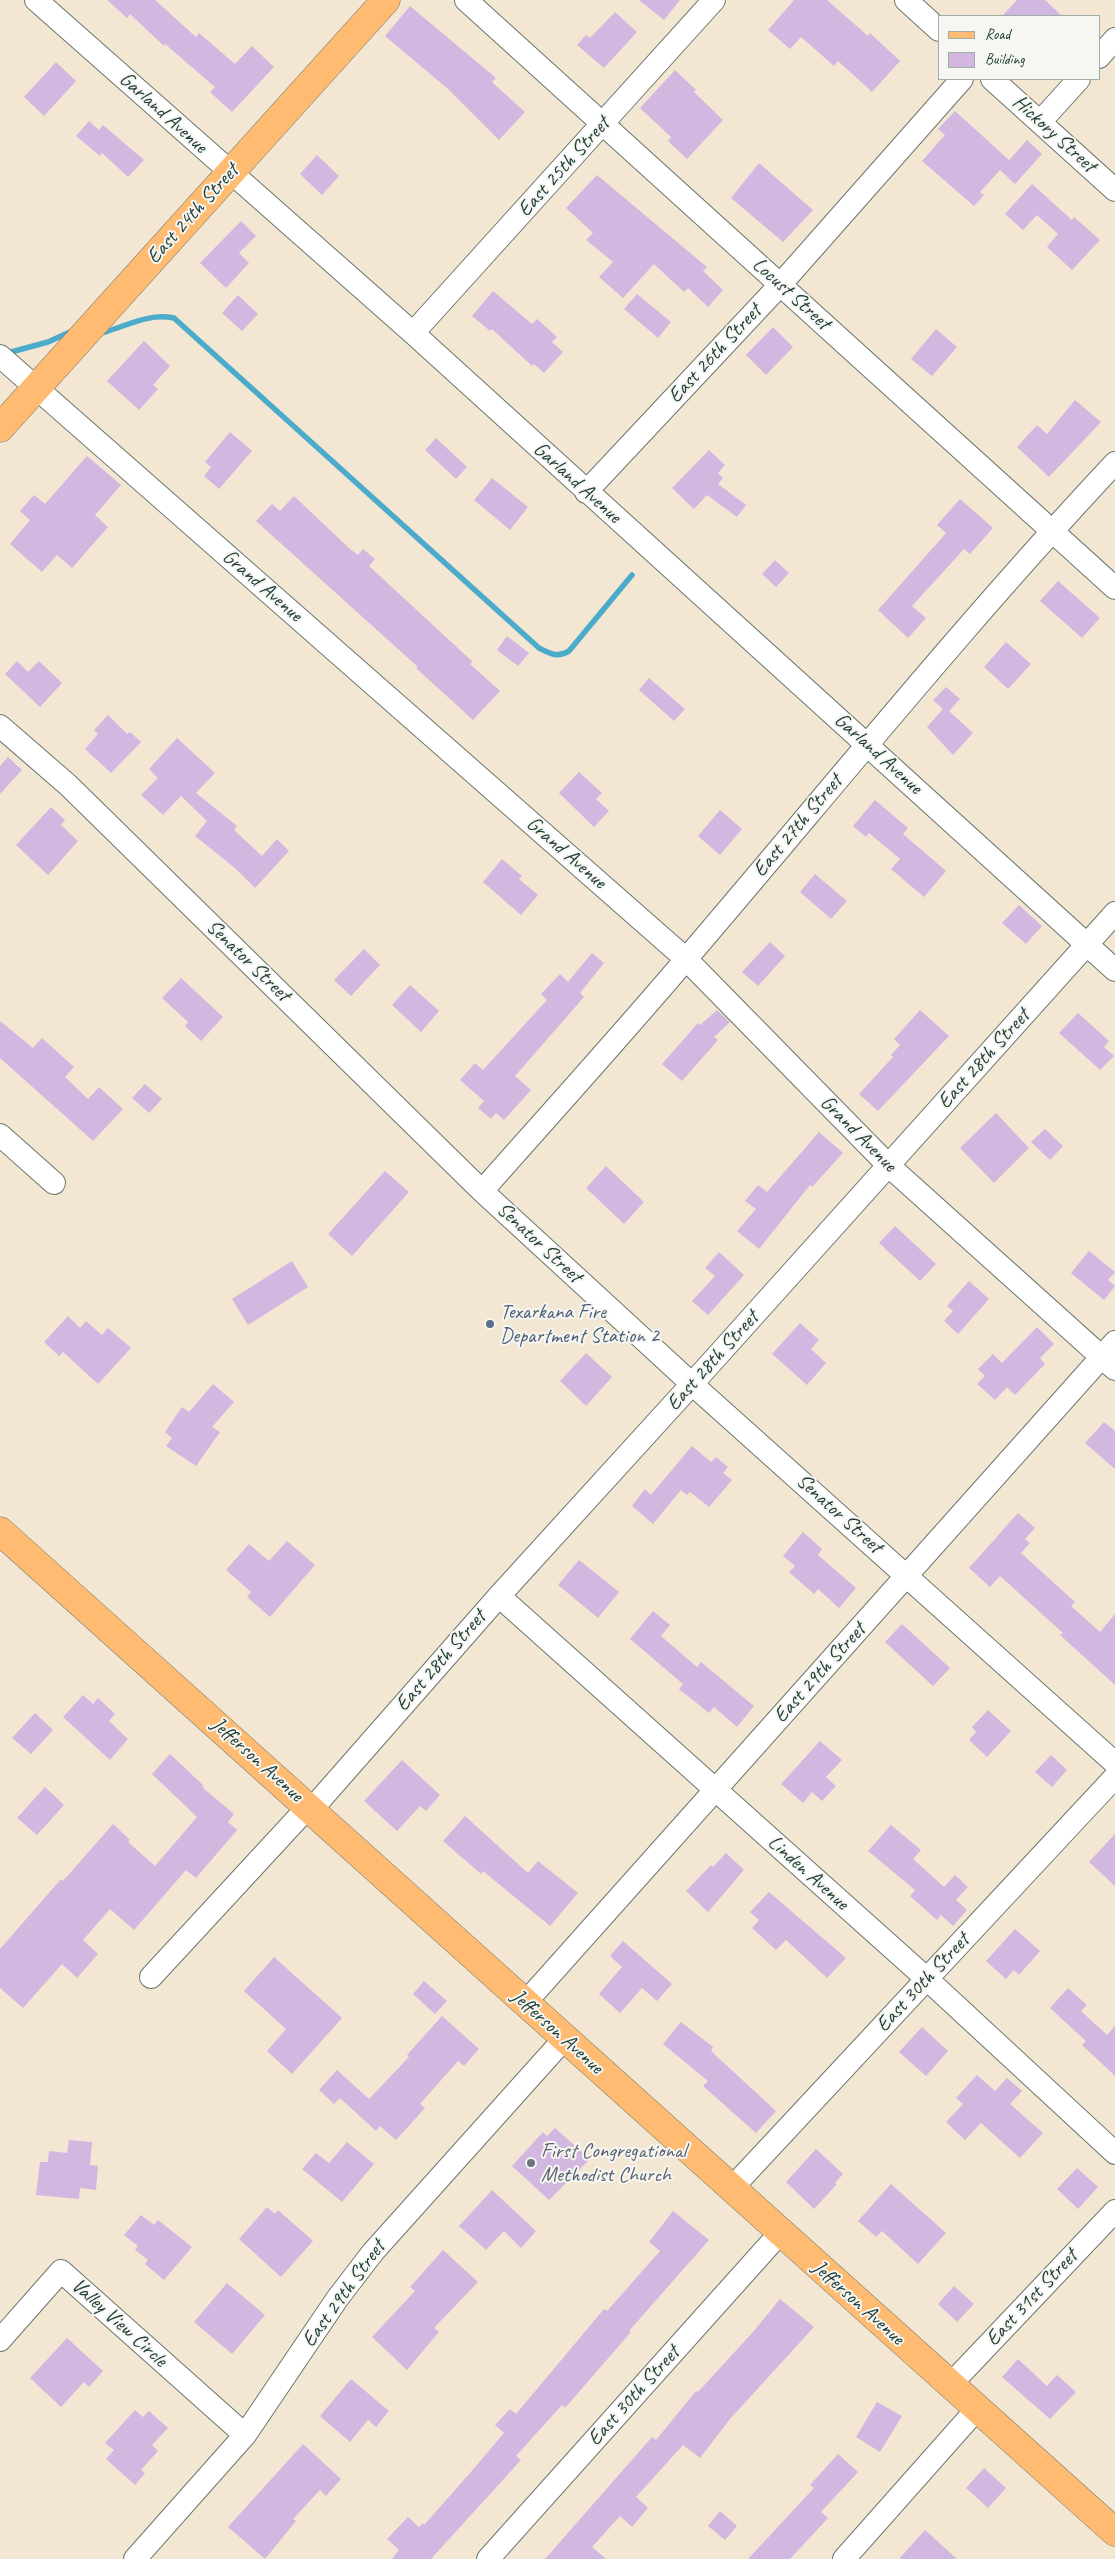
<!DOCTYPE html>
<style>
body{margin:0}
#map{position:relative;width:1115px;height:2559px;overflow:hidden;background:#f3e7d3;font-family:Caveat,sans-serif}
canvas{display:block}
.legend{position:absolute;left:938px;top:15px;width:162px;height:65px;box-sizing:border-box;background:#f6f6f2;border:1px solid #a0aca6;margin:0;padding:6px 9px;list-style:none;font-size:15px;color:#1f3d34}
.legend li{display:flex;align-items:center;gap:10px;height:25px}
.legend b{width:25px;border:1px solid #a0aca6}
</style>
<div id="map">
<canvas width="1115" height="2559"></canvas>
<ul class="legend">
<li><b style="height:6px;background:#ffbb71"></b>Road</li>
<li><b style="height:14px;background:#d2b7e1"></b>Building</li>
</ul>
</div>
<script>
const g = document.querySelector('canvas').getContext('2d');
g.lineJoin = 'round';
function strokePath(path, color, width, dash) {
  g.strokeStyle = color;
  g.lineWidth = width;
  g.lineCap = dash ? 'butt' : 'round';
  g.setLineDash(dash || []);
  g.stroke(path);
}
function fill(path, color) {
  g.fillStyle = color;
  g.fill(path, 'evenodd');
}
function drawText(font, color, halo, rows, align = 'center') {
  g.font = font + ' Caveat,sans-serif';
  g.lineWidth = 4;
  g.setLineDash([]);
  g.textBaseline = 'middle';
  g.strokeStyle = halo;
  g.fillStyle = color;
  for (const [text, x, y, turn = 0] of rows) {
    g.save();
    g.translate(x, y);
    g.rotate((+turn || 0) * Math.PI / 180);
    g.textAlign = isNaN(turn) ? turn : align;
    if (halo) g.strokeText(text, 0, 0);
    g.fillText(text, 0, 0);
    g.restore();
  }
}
strokePath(new Path2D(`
 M105,332C129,325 149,313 174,318L539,648C551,654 557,658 569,651L632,575
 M11,352L48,342L70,332`), '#4cabcb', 5.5);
fill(new Path2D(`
 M107,0H155L196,37L199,33L235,64L252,46L274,67L232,112L210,92L215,87L165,44L164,46L130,14L127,18Z
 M639,0H680L664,20Z
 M794,0H827L868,36L870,33L900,61L872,92L838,61L834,66L801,37L790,49L768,30Z
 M1017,0H1045L1062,16H1002Z
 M410,6L496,78L492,82L525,112L499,140L448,89L385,36Z
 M615,12L637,32L604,68L577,45L586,35L590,38Z
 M56,62L76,81L44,116L24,97Z
 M675,70L696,90L694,92L723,120L687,159L668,141L671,137L640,108Z
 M955,111L1009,160L1002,168L1027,140L1042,154L1015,184L1000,170L980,192L984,195L974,206L922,161L945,135L938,129Z
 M89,121L99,130L103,125L144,160L128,177L102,153L100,156L76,136Z
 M317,155L339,176L322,195L300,174Z
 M759,163L813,210L783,242L731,198Z
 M597,175L707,267L703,271L723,290L708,307L688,288L684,292L654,264L623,298L599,277L613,262L586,240L593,233L566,208Z
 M1032,184L1072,220L1074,217L1100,240L1072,270L1047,247L1058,234L1037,215L1023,230L1005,214Z
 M241,221L256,236L239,253L249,263L226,288L200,263Z
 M493,291L532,324L537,319L557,337L552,342L563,352L544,373L534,364L532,366L492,329L490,331L472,316Z
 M637,294L671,322L658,338L624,309Z
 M238,295L258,314L242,331L222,313Z
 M773,327L793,347L766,375L746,355Z
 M936,329L957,347L932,376L911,359Z
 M144,341L170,366L153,385L158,389L139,410L107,381Z
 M1075,400L1101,422L1049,477L1017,447L1037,425L1047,434Z
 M230,432L252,451L219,489L204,476L211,467L205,462Z
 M436,438L467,467L456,479L425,450Z
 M709,450L725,465L718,473L723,478L718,484L746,505L737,517L707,495L694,509L672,488Z
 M87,456L121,485L95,515L108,527L72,568L57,555L42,572L10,544L30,520L20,511L34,495L45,504Z
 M492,478L528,507L510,530L474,500Z
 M294,496L350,549L358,555L363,549L375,559L369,566L473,662L470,664L500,691L473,720L416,668L418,667L256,521L272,504L280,511Z
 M960,499L993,528L970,554L964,549L912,606L926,618L908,638L878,610L946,533L937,525Z
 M775,560L789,573L776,587L762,574Z
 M1058,581L1100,618L1082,638L1040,601Z
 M507,636L529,653L518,666L497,650Z
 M1006,642L1031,664L1008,689L984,667Z
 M17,661L28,672L39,661L62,683L40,707L5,674Z
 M649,678L685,709L674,721L639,690Z
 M946,687L960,699L949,711L973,733L953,755L927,727L943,709L933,700Z
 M108,715L127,734L130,732L141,742L111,773L85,749L98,734L94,730Z
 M177,738L215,773L196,793L237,826L234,830L262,856L277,839L289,851L255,888L236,869L195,836L207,821L181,796L163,815L141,795L158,778L149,769Z
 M8,757L22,770L0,794V766Z
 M579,772L602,793L596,799L609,811L594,827L559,793Z
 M875,800L908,828L903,834L946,871L924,897L891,869L900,859L869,833L866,837L853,826Z
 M51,807L65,820L61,825L78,841L48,875L16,845Z
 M720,810L742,829L720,855L698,836Z
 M502,859L522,876L519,879L538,895L521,915L483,882Z
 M815,874L847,901L831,919L800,892Z
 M1019,905L1042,926L1026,944L1002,923Z
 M770,942L785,956L758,986L742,972Z
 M364,949L380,965L351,996L334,980Z
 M592,953L604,963L580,993L584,997L515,1076L531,1090L504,1120L496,1113L491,1119L478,1108L484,1101L460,1080L475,1063L483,1070L547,1000L541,994L560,974L568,982Z
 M181,978L223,1017L201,1041L185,1026L188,1022L162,998Z
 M410,985L439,1011L421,1032L392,1005Z
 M717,1010L730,1022L714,1037L718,1040L682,1081L662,1064L698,1023L700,1025Z
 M920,1010L949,1036L878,1111L859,1094L893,1057L891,1055L900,1045L894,1039Z
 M1078,1013L1109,1041L1104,1047L1114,1056L1100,1070L1059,1033Z
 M0,1021L33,1048L42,1038L74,1067L65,1077L88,1099L99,1087L123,1109L93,1141L0,1058Z
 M145,1084L162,1099L149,1113L132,1098Z
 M996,1113L1029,1148L994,1183L960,1148Z
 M1045,1129L1063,1146L1050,1160L1031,1142Z
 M819,1132L843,1153L812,1187L810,1185L759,1249L737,1231L756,1209L745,1201L758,1185L767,1192Z
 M606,1166L644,1202L624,1224L586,1188Z
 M385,1171L409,1192L352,1256L328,1234Z
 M895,1226L936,1264L920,1281L879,1243Z
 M1089,1251L1115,1272L1108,1280L1115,1286L1104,1300L1071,1273Z
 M719,1252L744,1275L708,1315L692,1301L715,1276L705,1268Z
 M292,1261L308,1287L248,1325L232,1299Z
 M969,1281L989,1299L958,1334L944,1321L953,1311L947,1306Z
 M68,1316L80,1328L86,1321L102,1335L108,1328L131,1348L98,1384L63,1352L59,1356L44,1342Z
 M800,1323L819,1340L811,1349L826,1363L807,1385L772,1354Z
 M1037,1327L1054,1344L1040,1358L1045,1364L1015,1395L1007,1387L995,1400L977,1384L985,1376L978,1369L993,1354L1002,1363Z
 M586,1353L612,1377L586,1406L560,1381Z
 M213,1384L234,1402L212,1427L220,1432L196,1466L166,1446L172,1438L165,1432L182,1407L189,1412Z
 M1104,1422L1115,1431V1469L1085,1443Z
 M692,1446L711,1462L716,1457L728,1467L723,1473L732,1480L709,1507L690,1492L687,1495L681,1490L653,1524L632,1506L645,1489L651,1495Z
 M1018,1513L1035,1528L1025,1539L1030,1543L1021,1553L1075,1602L1071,1606L1100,1632L1115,1614V1685L1060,1635L1063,1633L1000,1576L990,1587L969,1568Z
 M803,1532L822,1549L818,1555L856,1588L839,1608L818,1589L814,1594L789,1572L795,1566L783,1556Z
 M287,1541L315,1565L270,1617L247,1597L251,1592L226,1570L249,1544L269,1561Z
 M579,1560L619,1592L598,1618L558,1585Z
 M653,1611L670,1625L661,1636L697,1667L701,1662L754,1706L737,1727L714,1707L709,1713L679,1689L683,1684L630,1639Z
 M902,1624L950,1668L933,1686L885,1642Z
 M83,1695L93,1704L98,1698L115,1714L109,1721L128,1739L110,1760L63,1717Z
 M988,1710L1011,1731L987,1757L969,1740L976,1732L972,1727Z
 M35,1713L53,1730L31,1754L12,1738Z
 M820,1741L842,1760L826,1777L836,1786L822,1801L812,1792L803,1803L781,1784Z
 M170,1754L204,1786L202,1787L234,1814L228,1822L237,1830L196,1878L186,1870L134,1930L110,1909L83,1940L98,1954L77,1978L62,1964L23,2008L0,1988V1949L61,1879L63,1881L113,1824L130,1840L128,1842L155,1866L197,1817L152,1774Z
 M1051,1755L1067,1770L1052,1787L1035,1772Z
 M402,1760L440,1795L426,1811L420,1806L397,1831L364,1801Z
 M45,1787L64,1805L37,1835L17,1818Z
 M465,1816L528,1873L538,1861L578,1893L550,1926L483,1871L481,1874L443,1841Z
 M891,1825L921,1850L913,1859L944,1887L955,1875L968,1887L956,1900L967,1910L953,1926L941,1915L937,1920L910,1896L915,1890L868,1851Z
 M1115,1834V1886L1089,1862Z
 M726,1853L744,1870L708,1912L686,1891L711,1865L713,1867Z
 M769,1892L846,1958L827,1978L786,1940L776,1950L752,1928L759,1920L750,1912Z
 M1015,1929L1040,1951L1019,1975L1014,1970L1006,1979L986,1961Z
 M623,1941L672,1984L657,2001L642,1988L620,2013L599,1994L622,1967L610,1956Z
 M274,1957L342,2018L292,2074L267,2051L286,2029L244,1991Z
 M424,1981L447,2001L435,2014L413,1994Z
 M1068,1988L1087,2005L1081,2011L1107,2035L1115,2026V2076L1082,2045L1086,2041L1050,2008Z
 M442,2016L479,2049L464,2066L458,2061L420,2104L425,2108L396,2140L380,2126L376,2131L340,2098L334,2104L319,2090L337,2070L369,2099L409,2057L407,2055Z
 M681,2022L713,2047L711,2051L776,2111L756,2133L703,2086L708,2081L663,2044Z
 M922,2027L948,2051L926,2076L899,2052Z
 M977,2075L995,2091L1007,2078L1022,2091L1010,2104L1043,2133L1020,2158L981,2123L965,2140L946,2122L963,2104L956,2098Z
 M555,2128L590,2159L549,2200L512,2166L543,2132L547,2136Z
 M69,2140L92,2142L90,2165L98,2166L96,2190L80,2188L79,2199L36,2195L40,2162H48L49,2151L67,2153Z
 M347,2142L374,2164L342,2202L302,2169L316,2153L329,2163Z
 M816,2149L843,2174L835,2183L837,2184L814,2209L786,2182Z
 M1077,2168L1098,2187L1078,2209L1057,2189Z
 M891,2184L946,2233L918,2264L882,2231L876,2237L858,2221Z
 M492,2190L536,2231L521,2248L504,2231L486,2250L459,2226Z
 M267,2207L275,2214L278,2210L313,2241L281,2277L239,2239Z
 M673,2211L709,2240L629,2331L631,2332L565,2408L562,2405L516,2456L521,2460L431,2559H392L399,2550L387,2539L408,2517L419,2527L423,2523L424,2525L470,2473L504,2433L495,2425L510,2409L516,2414L604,2309L607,2311L660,2251L649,2242Z
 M141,2215L154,2225L158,2220L192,2247L164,2280L145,2264L148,2260L135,2250L138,2246L124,2235Z
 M443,2250L478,2282L434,2328L439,2332L407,2370L372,2337L415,2291L410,2287Z
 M227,2283L265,2315L232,2354L194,2322Z
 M954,2286L974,2304L957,2322L938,2304Z
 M780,2299L814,2327L730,2419L700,2458L683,2445L636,2497L648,2508L632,2527L620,2516L592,2547L606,2559H545L652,2437L656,2440L696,2391L698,2392L753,2332Z
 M67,2338L103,2371L89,2387L84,2382L61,2407L30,2378Z
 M1018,2359L1047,2386L1057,2375L1076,2392L1050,2419L1002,2377Z
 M351,2379L389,2411L376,2427L368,2420L350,2442L320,2416Z
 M877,2402L902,2416L880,2452L856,2437Z
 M135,2410L143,2417L149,2411L168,2428L152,2445L158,2451L141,2470L145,2473L135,2485L106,2459L114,2450L105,2443Z
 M303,2444L341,2479L326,2496L320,2490L293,2519L296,2521L265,2559L228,2527Z
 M838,2454L858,2472L821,2512L828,2518L790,2559H748L814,2488L810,2485Z
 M984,2468L1006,2488L988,2508L966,2488Z
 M720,2511L737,2526L725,2540L708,2526Z
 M925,2530L957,2559H899Z`), '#d2b7e1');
const minor = new Path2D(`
 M36,0L413,333L1115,970
 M466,0L1115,588
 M906,0L939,30
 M1099,57L1115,39
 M992,79L1115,190
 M1040,122L1079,79
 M413,333L714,0
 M0,356L686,959L889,1166L1115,1369
 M586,492L780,285L962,79
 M0,726L68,785L482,1191L692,1384L1115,1763
 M0,1135L54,1183
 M482,1191C551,1113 620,1037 687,958C829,792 966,622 1115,463
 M499,1596L927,1979L1115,2153
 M312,1809L499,1596L692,1384L1115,913
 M151,1977L309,1806
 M525,2003L1115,1342
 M731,2189L1115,1777
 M0,2340L61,2271L245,2435
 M950,2385L1115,2211
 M135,2559L245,2435L337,2299L373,2252L565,2038
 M488,2559L780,2233
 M844,2559L977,2409`);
const major = new Path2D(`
 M0,428L386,0
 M0,1531L1115,2532`);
strokePath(minor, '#69786c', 24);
strokePath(major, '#69786c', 29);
strokePath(minor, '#fff', 22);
strokePath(major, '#ffbb71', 28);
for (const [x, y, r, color] of [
 [490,1324,5,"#5c6f8a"],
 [531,2163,5,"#6b7280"]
]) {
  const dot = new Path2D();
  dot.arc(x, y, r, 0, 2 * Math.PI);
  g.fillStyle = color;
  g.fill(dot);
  strokePath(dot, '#f6f6f2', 2);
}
drawText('21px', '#1f3d34', '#f6f6f2', [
 ["Garland Avenue",163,113,42],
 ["Hickory Street",1054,134,42],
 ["East 25th Street",564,167,-48],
 ["East 24th Street",193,214,-48],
 ["Locust Street",791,294,42],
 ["East 26th Street",715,354,-47],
 ["Garland Avenue",577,483,42],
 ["Grand Avenue",262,586,41],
 ["Garland Avenue",878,754,42],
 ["East 27th Street",798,826,-50],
 ["Grand Avenue",566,853,41],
 ["Senator Street",248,961,44],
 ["East 28th Street",984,1059,-48],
 ["Grand Avenue",858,1134,45],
 ["Senator Street",539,1243,43],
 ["East 28th Street",713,1361,-48],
 ["Senator Street",839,1514,42],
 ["East 28th Street",441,1661,-49],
 ["East 29th Street",820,1673,-48],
 ["Jefferson Avenue",257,1760,42],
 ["Linden Avenue",808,1873,42],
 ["East 30th Street",923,1983,-47],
 ["Jefferson Avenue",557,2032,42],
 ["East 29th Street",344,2294,-54],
 ["East 31st Street",1032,2298,-47],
 ["Jefferson Avenue",858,2303,42],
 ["Valley View Circle",119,2323,42],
 ["East 30th Street",634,2396,-48]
]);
drawText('21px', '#4e5e75', '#f6f6f2', [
 ["Texarkana Fire",500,1312],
 ["Department Station 2",500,1336]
], 'left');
drawText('21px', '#5b616d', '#f6f6f2', [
 ["First Congregational",541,2151],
 ["Methodist Church",541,2175]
], 'left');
</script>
